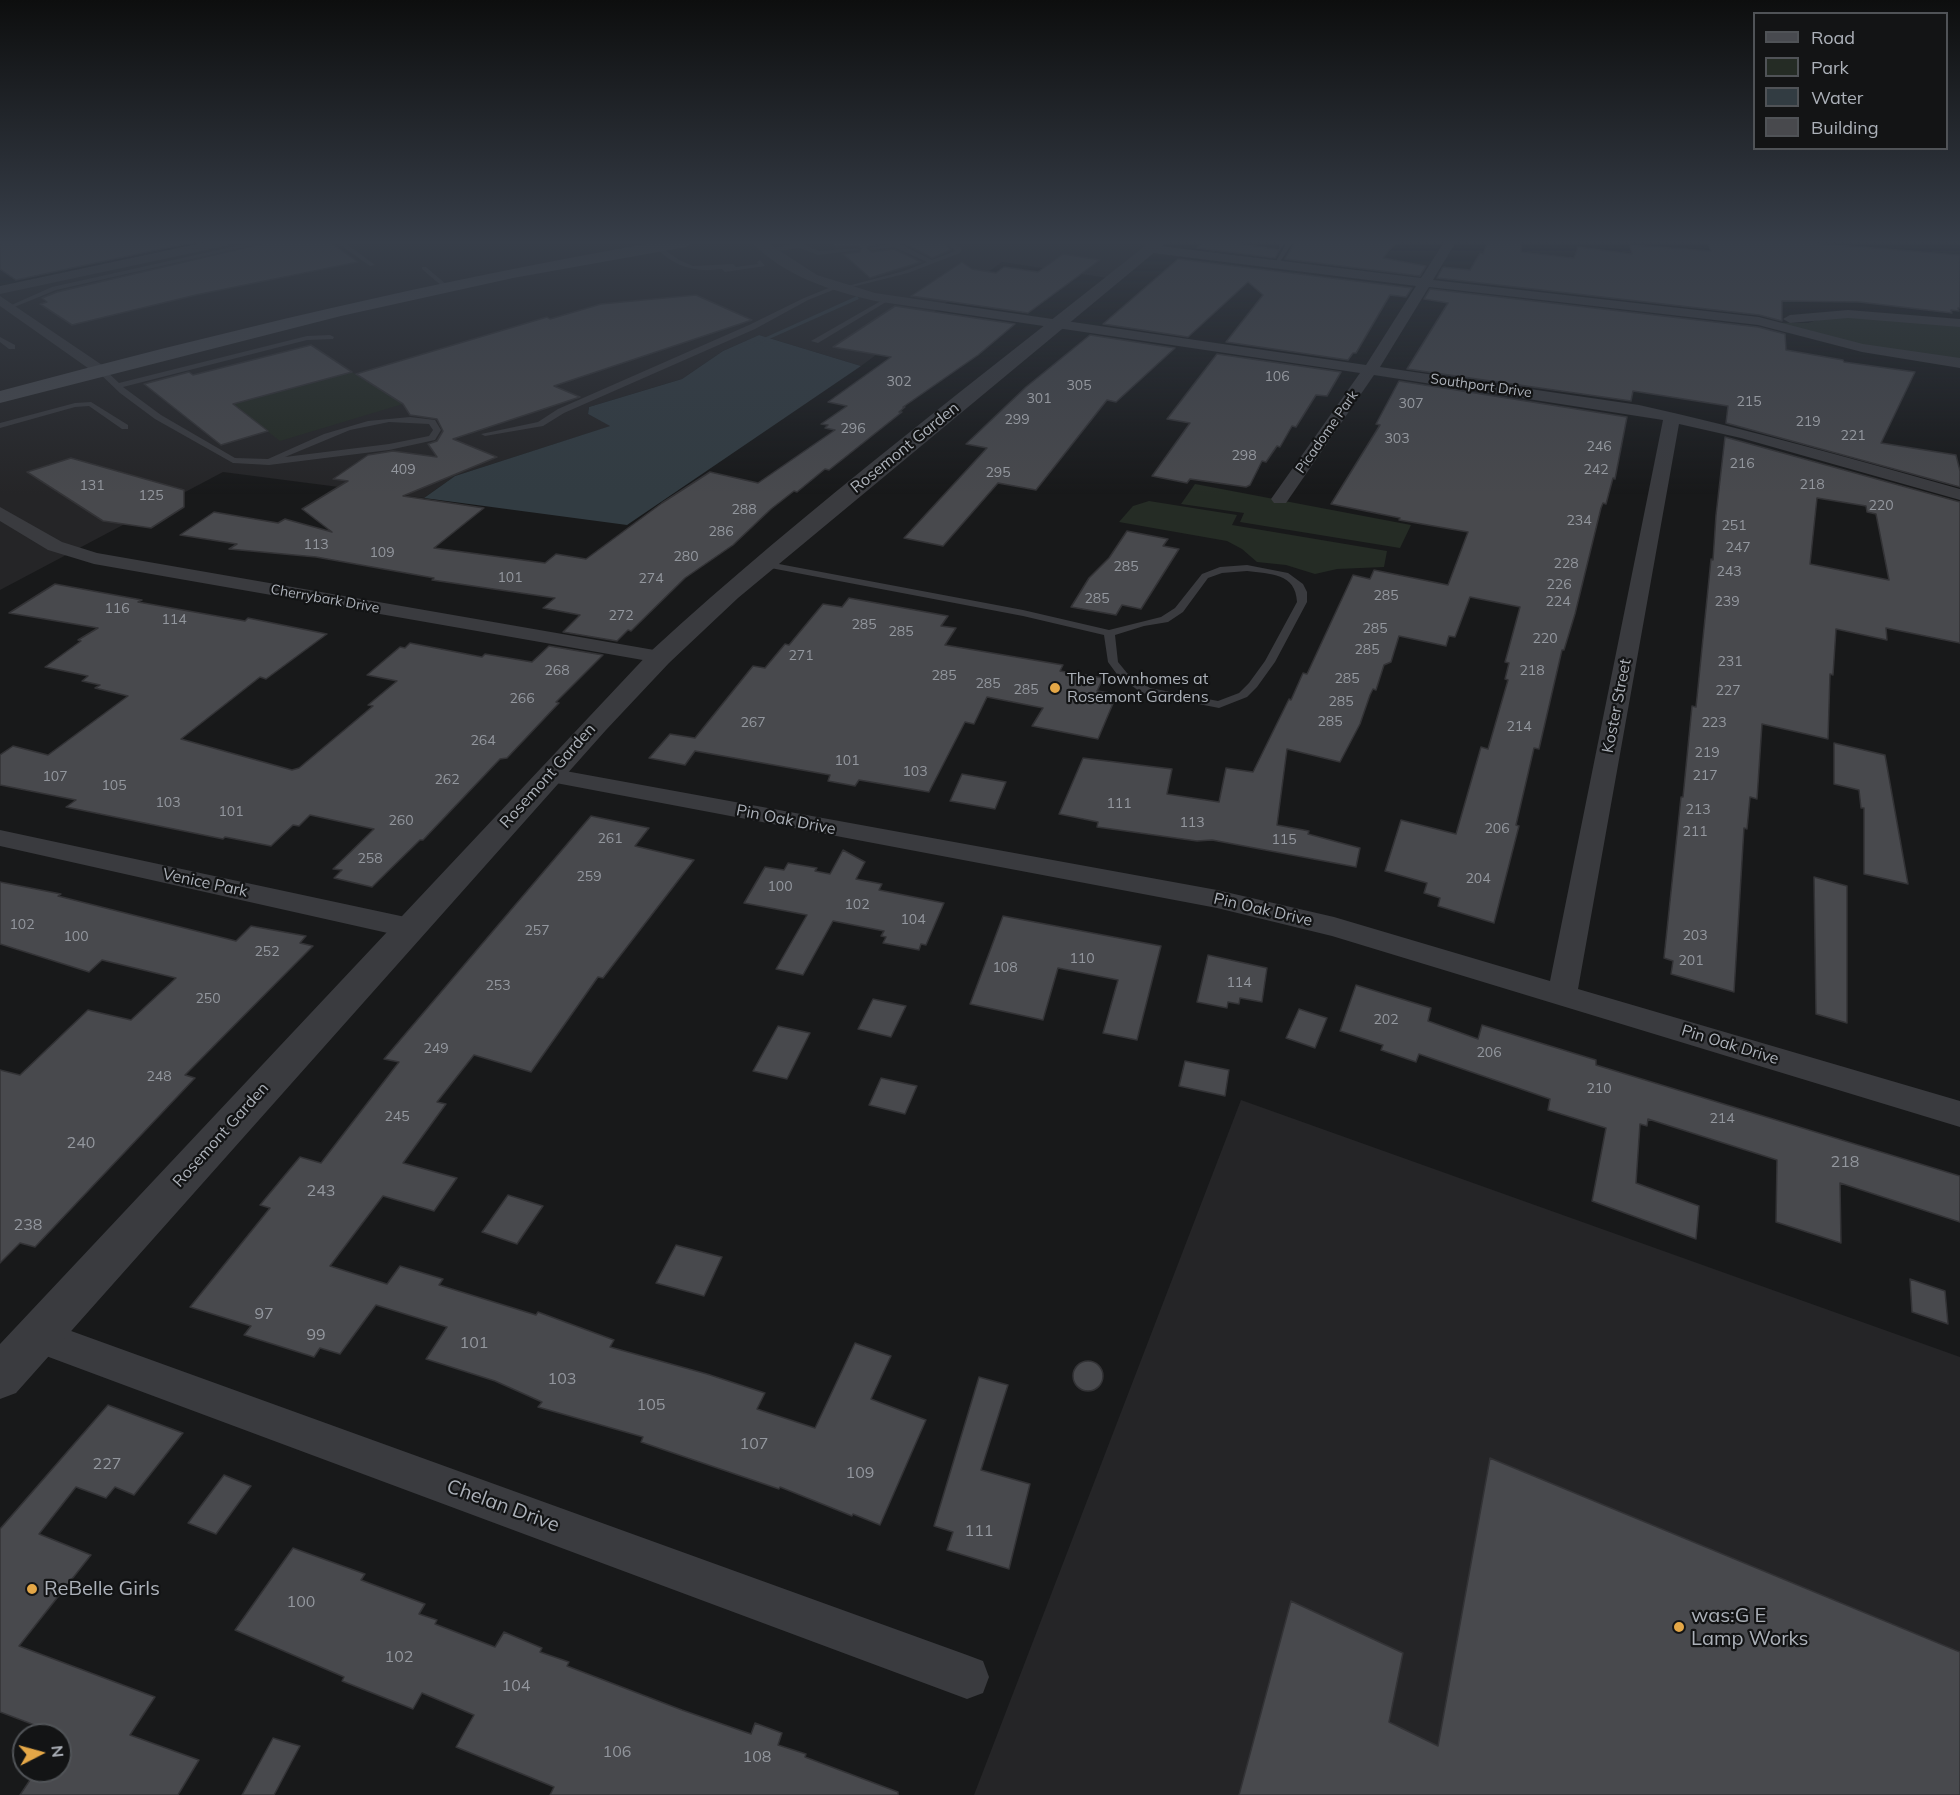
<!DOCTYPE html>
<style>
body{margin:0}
#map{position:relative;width:1960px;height:1795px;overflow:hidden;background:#18191a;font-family:Mulish,sans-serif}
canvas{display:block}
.legend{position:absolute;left:1753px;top:12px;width:195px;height:138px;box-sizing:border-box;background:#131415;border:2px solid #505357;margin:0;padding:8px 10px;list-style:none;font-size:18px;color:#acb1b9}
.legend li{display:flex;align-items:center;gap:12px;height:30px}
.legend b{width:30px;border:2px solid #505357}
.north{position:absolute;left:12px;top:1723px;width:60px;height:60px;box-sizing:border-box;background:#131415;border:2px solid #505357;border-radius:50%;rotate:84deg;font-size:16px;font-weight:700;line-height:24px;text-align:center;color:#acb1b9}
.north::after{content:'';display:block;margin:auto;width:21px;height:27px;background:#e4a747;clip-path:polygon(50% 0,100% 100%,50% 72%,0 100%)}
</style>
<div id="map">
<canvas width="1960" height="1795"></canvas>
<ul class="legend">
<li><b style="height:8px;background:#484a4f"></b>Road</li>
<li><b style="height:16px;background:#252c25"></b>Park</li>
<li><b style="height:16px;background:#323c42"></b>Water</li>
<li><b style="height:16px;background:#48494d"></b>Building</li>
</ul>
<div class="north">N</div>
</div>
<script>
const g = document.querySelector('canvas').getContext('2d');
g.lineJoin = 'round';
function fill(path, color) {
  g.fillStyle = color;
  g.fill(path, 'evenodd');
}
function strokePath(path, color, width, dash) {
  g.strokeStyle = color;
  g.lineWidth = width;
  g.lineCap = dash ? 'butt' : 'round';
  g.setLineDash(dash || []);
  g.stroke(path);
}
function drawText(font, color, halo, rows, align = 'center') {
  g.font = font + ' Mulish,sans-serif';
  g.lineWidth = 4.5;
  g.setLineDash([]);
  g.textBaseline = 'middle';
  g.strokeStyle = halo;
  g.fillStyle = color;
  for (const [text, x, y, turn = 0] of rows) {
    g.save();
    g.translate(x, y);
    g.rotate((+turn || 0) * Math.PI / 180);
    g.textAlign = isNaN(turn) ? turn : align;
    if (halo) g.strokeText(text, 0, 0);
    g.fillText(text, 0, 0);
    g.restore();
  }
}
fill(new Path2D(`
 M222,242H1160L1114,279L1002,262L861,366L759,335L723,351L682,379L589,407L588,414L611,426L455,476L424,498L223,472L0,590V290Z
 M1241,1100L1960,1357V1795H974Z`), '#252527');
fill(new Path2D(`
 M1853,317L1960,324V363L1902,356L1778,323H1808L1823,318Z
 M352,372L403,404L280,441L233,404Z
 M1195,484L1411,525L1400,548L1240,522L1244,513L1181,504Z
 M1149,501L1237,515L1232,525L1387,551L1384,567L1337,569L1315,574L1286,565L1257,562L1242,549L1227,541L1119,522L1133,506Z`), '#252c25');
fill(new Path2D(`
 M759,335L861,366L627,525L424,498L455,476L610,426L588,414L589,407L682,379L723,351Z`), '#323c42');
fill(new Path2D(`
 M857,296L859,299L758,344L753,343Z`), '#323c42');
const building = new Path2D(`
 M0,242H194L16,280L0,269Z
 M269,242H330L358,262L196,295L72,325L40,304L47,302L42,298L57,292Z
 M830,242H887L869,246L867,248L872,252L894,249L921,262L870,278L843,254L860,252L861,248L857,246L836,247Z
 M902,242H943L951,250L932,258Z
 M1204,242H1229L1280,250V242H1284L1275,258L1197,248Z
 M1295,242H1396L1383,258L1426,266L1420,276L1285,259Z
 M1488,242H1521V252L1574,258L1578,247L1632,254L1630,245L1711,251L1707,242H1799L1960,255V308H1958L1959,311L1951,310L1952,313L1859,302L1782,301V321L1759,315L1437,278L1443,267L1470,270L1480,253L1483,254Z
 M1063,254L1100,260L1028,313L911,296L962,262L972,269L996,273L1004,267L1038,272Z
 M1178,259L1412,288L1406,297L1390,295L1356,353H1353L1348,360L1226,342L1263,295L1248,282L1188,337L1103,324Z
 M1430,289L1758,327L1785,334L1786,350L1843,360L1844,362L1915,372L1881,443L1956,455L1960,471V487L1726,423L1728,406L1633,391L1631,401L1407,369L1448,303L1424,299Z
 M696,295L752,320L554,386L580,397L453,439L497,457L403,496L484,508L434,548L545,563L556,554L586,559L662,503L710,472L758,483L835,430L825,428L828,425L821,424L847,406L828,402L891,357L833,347L895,306L1015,324L978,355L903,407H905L899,412H902L829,470L825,469L797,492L794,491L771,509L733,545L685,578L631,631L628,630L617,641L563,632L580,615L543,608L555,598L432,580L434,578L316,557L229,549L237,544L180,535L214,512L278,523L285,519L332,532L302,509L348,481L333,479L368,455L393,451L437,457L428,444L437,441L443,431L437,419L410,415L403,404L356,374L547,317L550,319L601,304Z
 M1090,335L1175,348L1116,402L1107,400L1036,490L998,483L943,546L904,538L987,448L966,444L1026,387Z
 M311,345L352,372L233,404L268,431L221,445L144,384L189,372L193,375Z
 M1217,354L1341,372L1327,396L1316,395L1296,427L1292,426L1280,447L1277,446L1266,462L1262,461L1250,485L1246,487L1190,479L1187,483L1152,476L1190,423L1167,419Z
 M1399,381L1627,417L1615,479L1613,478L1606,504L1603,503L1601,508L1575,614L1564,650H1562L1539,749L1534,748L1516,825L1519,826L1494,923L1438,906L1440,898L1424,893L1427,883L1385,871L1401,820L1456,834L1481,747L1488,749L1508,680L1505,679L1509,663L1505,662L1520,607L1470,597L1455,637L1449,636L1446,646L1399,636L1391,662L1384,665L1376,690L1373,689L1370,695L1360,724L1340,762L1287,749L1277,825L1309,831L1308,834L1360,848L1356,867L1212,840L1197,841L1097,827L1098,822L1059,814L1083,758L1172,769L1167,794L1219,802L1226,768L1253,772L1289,699L1291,700L1303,673L1307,674L1353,575L1370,579L1374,570L1448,585L1468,532L1399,520L1400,518L1331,504L1380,425L1376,424Z
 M1725,437L1960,502V643L1886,628L1887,640L1836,629L1833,675L1830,674L1828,739L1762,724L1757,799L1750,797L1747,829L1744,828L1734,992L1671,974L1673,961L1664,958L1681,797H1683L1692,706L1696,707L1711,559L1713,560L1716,515ZM1817,498L1866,506L1867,512L1876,514L1889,580L1810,564Z
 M71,458L184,490V507L151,528L103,521L27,472Z
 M1127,531L1168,539L1163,546L1179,549L1141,609L1122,605L1116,615L1071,607L1089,578L1109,558Z
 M55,584L142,600L138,602L245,621L248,618L327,634L266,679L260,677L181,739L292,770L299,768L373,706L368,705L397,681L367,675L400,647L405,648L410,643L482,657L485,654L532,662L549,646L603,655L556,702L559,703L507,758L500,759L423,840H420L372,887L334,878L342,870L333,869L374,829L310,815L299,826L293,825L271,846L225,837L223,839L66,807L76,800L0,785V755L13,746L48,755L128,696L95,688L100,685L82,681L88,676L45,667L81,641L78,640L98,628L9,613Z
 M849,598L948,616L941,626L956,628L945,645L1063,665L1060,671L1103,678L1097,691L1117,694L1098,739L1032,726L1043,708L987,697L974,724L965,722L929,792L859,780L855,786L828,781L830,775L695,751L685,765L649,758L670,734L695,738L753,666L765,668L785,644L789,645L823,604L842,607Z
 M1834,743L1885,755L1908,884L1864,874V808H1861L1859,790L1834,784Z
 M962,774L1006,782L995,809L950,801Z
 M591,816L649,828L635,846L694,860L603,978L598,977L531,1072L474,1055L437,1102L446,1104L403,1163L457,1178L434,1211L383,1196L330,1266L387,1284L400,1266L443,1279L439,1285L536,1315L538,1312L614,1340L610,1347L707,1374L765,1393L757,1409L815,1428L855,1343L891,1356L871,1399L926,1420L880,1525L853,1514L852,1516L780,1487L779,1489L641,1442L643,1437L538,1407L542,1402L495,1381L426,1359L447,1327L376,1305L340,1354L320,1348L314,1357L244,1335L251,1326L190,1307L270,1208L260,1205L300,1157L321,1163L399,1062L384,1059Z
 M843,850L865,862L856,879L882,884L879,890L944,903L926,945L921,944L919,950L883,943L886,937L881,936L884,931L833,921L803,975L776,969L807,915L744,903L765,867L784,870L788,863L817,868L815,871L830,874Z
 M1814,877L1847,886V1023L1816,1014Z
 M0,882L61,894L58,896L236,941L251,926L306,936L300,943L313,946L185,1075L195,1078L35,1247L20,1243L0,1263V1070L20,1075L88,1010L131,1020L176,978L102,960L89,972L0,944Z
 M1003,916L1161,946L1137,1040L1103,1033L1118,980L1058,968L1043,1020L970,1004Z
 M1208,955L1267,968L1262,1002L1240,998L1239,1004L1228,1002L1227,1008L1197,1002Z
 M1356,985L1431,1008L1428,1021L1478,1039L1482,1025L1596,1060V1065L1960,1176V1222L1840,1183L1841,1243L1776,1222L1777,1160L1648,1119L1647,1126L1640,1124L1636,1183L1699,1206L1696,1239L1592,1201L1606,1128L1548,1110L1550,1099L1419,1054L1416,1062L1381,1050L1383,1045L1340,1031Z
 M873,999L906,1006L891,1037L858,1029Z
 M1299,1009L1327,1018L1315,1048L1286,1038Z
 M778,1026L810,1033L787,1079L753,1071Z
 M1185,1061L1229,1070L1225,1096L1179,1086Z
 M881,1078L917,1086L905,1114L869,1105Z
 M508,1195L543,1206L517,1244L482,1232Z
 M676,1245L722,1257L704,1296L656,1283Z
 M1910,1279L1945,1291L1948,1324L1912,1312Z
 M1073 1376a15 15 0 1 1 30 0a15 15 0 1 1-30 0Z
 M979,1377L1008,1385L981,1470L1030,1484L1009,1569L947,1550L953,1532L934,1526Z
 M108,1405L183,1433L134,1495L115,1487L106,1498L76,1487L39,1534L91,1555L19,1646L155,1697L130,1735L199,1760L178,1795H20L36,1771H60L61,1735L0,1712V1529Z
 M1490,1458L1960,1652V1795H1239L1291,1601L1403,1653L1389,1722L1438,1746Z
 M224,1475L251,1486L216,1534L188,1523Z
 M293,1548L365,1574L361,1580L425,1604L419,1614L437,1620L435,1624L495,1647L504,1632L542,1648L540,1652L569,1662L567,1666L682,1710L751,1734L755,1723L782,1733L778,1745L806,1754L805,1757L898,1792V1795H550L554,1787L456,1747L474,1715L422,1693L413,1709L342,1681L344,1677L235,1630Z
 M273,1738L300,1746L274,1795H242Z`);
fill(building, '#48494d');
strokePath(building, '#333336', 1.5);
fill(new Path2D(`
 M254,242H267L56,290L12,308L7,307L52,287Z
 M336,242H344L375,265L370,266Z
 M801,242H807L805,245L819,251L857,248L860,250L818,255L800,248L768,252L765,250Z
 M889,242H896L932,260L955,251L945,242H953L962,249L960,253L908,273L840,290V288L904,271L927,262L894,247L872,250L869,248L890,244Z
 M1129,242H1149L1159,245L1156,247Z
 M1287,242H1293L1278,265H1274Z
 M658,245L679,260L693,266L733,264L736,267L758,264L757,262L760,260L765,266L725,272L722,269C695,273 675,267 655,247Z
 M422,267H426L447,285V287H443L422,269Z
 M836,285L838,288L808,300L755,329L564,413L543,426L485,436L481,434L538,422L558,409L749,325L804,298Z
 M886,298L891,299L818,343L811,341Z
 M330,335L334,337L333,339L307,340L123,387L161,415L235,458L268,459L324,434L368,421L410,417L435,420L441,430L435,440L389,450L269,465L233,463L155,419L120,393L96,370L103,368L119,383L307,336ZM389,422L429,424L433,430L429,436L389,444L285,457L350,430Z
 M0,337L15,345V349H9L0,342Z
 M91,402L128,425V429H122L89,406L75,407L0,428V423L75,403Z
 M763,561L1023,610L1109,630L1161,617L1175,608L1202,574L1220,567L1247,565L1288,573L1303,584L1307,592V602L1275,662L1257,687L1247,697L1219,708L1142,693L1119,677L1108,662L1104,635L1023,616L760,566V562ZM1247,571C1270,574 1296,573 1297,602L1265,661L1249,683L1239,693L1218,701L1150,688L1127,673L1118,662L1115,635L1144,626L1168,622L1183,612L1208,578L1222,573Z`), '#3a3b3f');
fill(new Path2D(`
 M206,242H231L225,246L0,294V286Z
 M752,242H766L817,275L875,293L1366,365L1416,286L1152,253L1146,249L1152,245L1421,278L1444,242H1456L1433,280L1759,317L1863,344L1960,358V368L1862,352L1758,325L1429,287L1380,367L1639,405C1747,429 1853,459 1960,489V500L1741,438L1679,424L1578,989L1960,1101V1127L1332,936L1217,908L540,780L537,775L540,770L549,768L1217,890L1334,917L1550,981L1663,420L1374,375L1286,503H1274L1271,499L1360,373L875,301C832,291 783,276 752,242Z
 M0,296L105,367L108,370L105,373H95L0,306Z
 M1848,310L1960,319V327L1848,318L1790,323L1783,319L1790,315Z
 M0,507L62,542L97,553L660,651L668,652L671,657L668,662L660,663L94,564L48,550L0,521Z
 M0,830L410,918L420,921L424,928L420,935L410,938L0,846Z
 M38,1319L967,1655L983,1661L989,1677L983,1693L967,1699L38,1353L25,1348L20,1336L25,1324Z`), '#3a3b3f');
fill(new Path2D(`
 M1150,242H1167L738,598L669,663L606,730L16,1393L0,1399V1344L651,651C809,506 982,376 1150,242Z`), '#3a3b3f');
fill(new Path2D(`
 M658,242H693L686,247L513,278L341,316L0,403V391C217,333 436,280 658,242Z`), '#484a4f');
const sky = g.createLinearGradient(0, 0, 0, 494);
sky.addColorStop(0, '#0d0e0e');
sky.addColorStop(0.49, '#373e49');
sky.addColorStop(1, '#373e4900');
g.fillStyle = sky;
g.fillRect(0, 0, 1960, 494);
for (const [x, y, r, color] of [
 [1055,688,6,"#e4a747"],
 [32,1589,6,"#e4a747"],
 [1679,1627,6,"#e4a747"]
]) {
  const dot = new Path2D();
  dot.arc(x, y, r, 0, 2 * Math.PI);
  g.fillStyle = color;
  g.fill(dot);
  strokePath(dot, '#131415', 2);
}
drawText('14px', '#93979e', null, [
 ["106",1277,377],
 ["302",899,382],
 ["305",1079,386],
 ["301",1039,399],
 ["215",1749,402],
 ["307",1411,404],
 ["299",1017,420],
 ["219",1808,422],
 ["296",853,429],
 ["221",1853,436],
 ["303",1397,439],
 ["246",1599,447],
 ["298",1244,456],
 ["216",1742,464],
 ["409",403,470],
 ["242",1596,470],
 ["295",998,473],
 ["218",1812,485],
 ["131",92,486],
 ["125",151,496],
 ["220",1881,506],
 ["288",744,510],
 ["234",1579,521],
 ["251",1734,526],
 ["286",721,532],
 ["113",316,545],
 ["247",1738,548],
 ["109",382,553],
 ["280",686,557],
 ["228",1566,564],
 ["285",1126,567],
 ["243",1729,572],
 ["101",510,578],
 ["274",651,579],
 ["226",1559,585],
 ["285",1386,596],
 ["285",1097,599],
 ["224",1558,602],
 ["239",1727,602],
 ["116",117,609],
 ["272",621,616],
 ["114",174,620],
 ["285",864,625],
 ["285",1375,629],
 ["285",901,632],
 ["220",1545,639],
 ["285",1367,650],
 ["271",801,656],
 ["231",1730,662],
 ["268",557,671],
 ["218",1532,671],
 ["285",944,676],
 ["285",1347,679],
 ["285",988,684],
 ["285",1026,690],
 ["227",1728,691],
 ["266",522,699],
 ["285",1341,702],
 ["285",1330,722],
 ["267",753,723],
 ["223",1714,723],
 ["214",1519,727],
 ["264",483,741],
 ["219",1707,753],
 ["101",847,761],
 ["103",915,772],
 ["217",1705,776],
 ["107",55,777],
 ["262",447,780],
 ["105",114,786],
 ["103",168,803],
 ["111",1119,804],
 ["213",1698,810],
 ["101",231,812],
 ["260",401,821],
 ["113",1192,823],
 ["206",1497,829],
 ["211",1695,832],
 ["261",610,839],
 ["115",1284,840],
 ["258",370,859],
 ["259",589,877],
 ["204",1478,879],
 ["100",780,887],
 ["102",857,905],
 ["104",913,920],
 ["102",22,925],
 ["257",537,931],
 ["203",1695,936],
 ["100",76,937],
 ["252",267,952],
 ["110",1082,959],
 ["201",1691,961],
 ["108",1005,968],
 ["114",1239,983],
 ["253",498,986],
 ["250",208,999],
 ["202",1386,1020],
 ["249",436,1049],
 ["206",1489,1053],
 ["248",159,1077],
 ["210",1599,1089],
 ["245",397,1117],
 ["214",1722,1119]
]);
drawText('14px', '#acb1b9', '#131415', [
 ["Southport Drive",1481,386,8],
 ["Picadome Park",1327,432,-55],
 ["Cherrybark Drive",325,599,10]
]);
drawText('16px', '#acb1b9', '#131415', [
 ["Rosemont Garden",905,448,-39],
 ["Koster Street",1617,706,-79],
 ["Rosemont Garden",548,776,-48],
 ["Pin Oak Drive",786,820,11],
 ["Venice Park",205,883,12],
 ["Pin Oak Drive",1263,910,13],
 ["Pin Oak Drive",1730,1045,17],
 ["Rosemont Garden",221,1135,-48]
]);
drawText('16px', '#acb1b9', '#131415', [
 ["The Townhomes at",1067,679],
 ["Rosemont Gardens",1067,697]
], 'left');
drawText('16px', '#93979e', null, [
 ["240",81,1143],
 ["218",1845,1162],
 ["243",321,1191],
 ["238",28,1225],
 ["97",264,1314],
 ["99",316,1335],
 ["101",474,1343],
 ["103",562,1379],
 ["105",651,1405],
 ["107",754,1444],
 ["227",107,1464],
 ["109",860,1473],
 ["111",979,1531],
 ["100",301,1602],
 ["102",399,1657],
 ["104",516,1686],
 ["106",617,1752],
 ["108",757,1757]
]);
drawText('20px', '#acb1b9', '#131415', [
 ["Chelan Drive",503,1506,20]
]);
drawText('20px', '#acb1b9', '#131415', [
 ["ReBelle Girls",44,1589],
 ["was:G E",1691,1616],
 ["Lamp Works",1691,1639]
], 'left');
</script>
